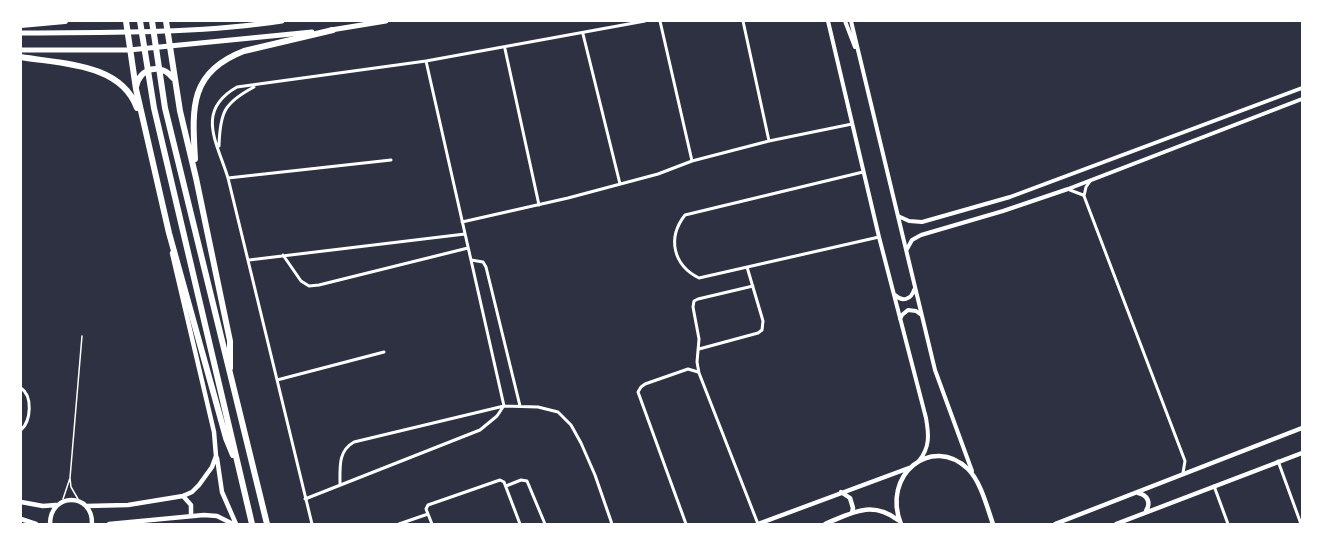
<!DOCTYPE html>
<style>
body{margin:0}
#map{position:relative;width:1323px;height:545px;overflow:hidden;background:#2d3142;font-family:Rubik,sans-serif}
canvas{display:block}
.frame{position:absolute;inset:0;border:22px solid #fff;pointer-events:none}
</style>
<div id="map">
<canvas width="1323" height="545"></canvas>
<div class="frame"></div>
</div>
<script>
const g = document.querySelector('canvas').getContext('2d');
g.lineJoin = 'round';
function strokePath(path, color, width, dash) {
  g.strokeStyle = color;
  g.lineWidth = width;
  g.lineCap = dash ? 'butt' : 'round';
  g.setLineDash(dash || []);
  g.stroke(path);
}
strokePath(new Path2D(`
 M70,478L71,487L78,499
 M63,499L70,478L82,336`), '#fff', 1.5);
strokePath(new Path2D(`
 M660,21L692,161
 M743,21L769,141
 M583,34L620,184
 M505,49L539,205
 M426,61L504,406
 M219,146C220,112 224,103 254,87
 M863,172L685,215C667,238 673,265 699,278L879,237
 M228,178L391,160
 M1091,180L1086,187L1084,196L1185,461L1183,473
 M1070,190L1083,195
 M462,222L568,198L658,174L692,161L769,141L852,124
 M283,255L301,281L309,286L319,285L468,248
 M249,260L465,234
 M471,260L483,262L486,267L520,406
 M753,286L698,299L694,301L693,307L699,339L697,362L699,373L758,524
 M699,349L758,333L762,330L763,321L747,267
 M277,380L384,352
 M21,388C33,396 31,421 21,430
 M1278,461L1301,524
 M340,484C340,467 338,451 354,442L504,406L538,407L558,412L571,425L581,443L595,475L612,524
 M506,486L521,480L527,481L545,524
 M1214,486L1228,524
 M305,499L480,430L497,416L503,407
 M312,524L228,178C217,142 195,111 237,87L426,61L645,21
 M399,524L428,514
 M432,524L426,509L428,505L500,480L504,482L520,524
 M686,524L638,392L641,387L645,384L688,369L698,372`), '#fff', 3);
strokePath(new Path2D(`
 M828,21L879,237L926,418C929,435 930,447 919,461
 M845,21L855,47
 M851,21L935,370L972,471
 M898,216L909,221L922,222L1010,197L1302,88
 M907,249L912,240L921,235L1003,211L1068,189L1302,99
 M895,295C902,302 911,300 914,290
 M900,319L902,315L908,310L916,311L920,314`), '#fff', 4);
strokePath(new Path2D(`
 M217,458L222,492L236,524
 M841,492L850,498L853,508L852,513
 M1138,493C1148,495 1151,503 1146,511
 M183,496L191,505V516
 M21,502L43,506L56,505
 M86,506L128,505L183,496L192,492L199,485L212,467L216,456L214,432L172,253
 M21,519L36,524
 M50,524C50,492 93,492 92,524
 M109,524L204,515L217,516L233,524
 M758,524L909,468
 M825,524C852,513 871,500 898,520
 M901,524C881,475 932,434 968,469C981,482 987,507 993,524
 M1055,524L1302,428
 M1116,524L1302,453`), '#fff', 4.5);
strokePath(new Path2D(`
 M331,30L386,21
 M21,33C108,32 197,34 282,21
 M21,50H129L312,32`), '#fff', 5);
strokePath(new Path2D(`
 M126,21L136,89L169,233L226,438L233,455
 M140,21L154,108L252,524
 M152,21L165,108L267,524
 M166,21L180,111L196,178L230,341V368
 M21,25L65,21
 M21,57C61,64 121,63 137,108
 M136,87C140,67 161,63 173,78
 M195,159C192,108 189,72 244,51L333,30`), '#fff', 6);
</script>
